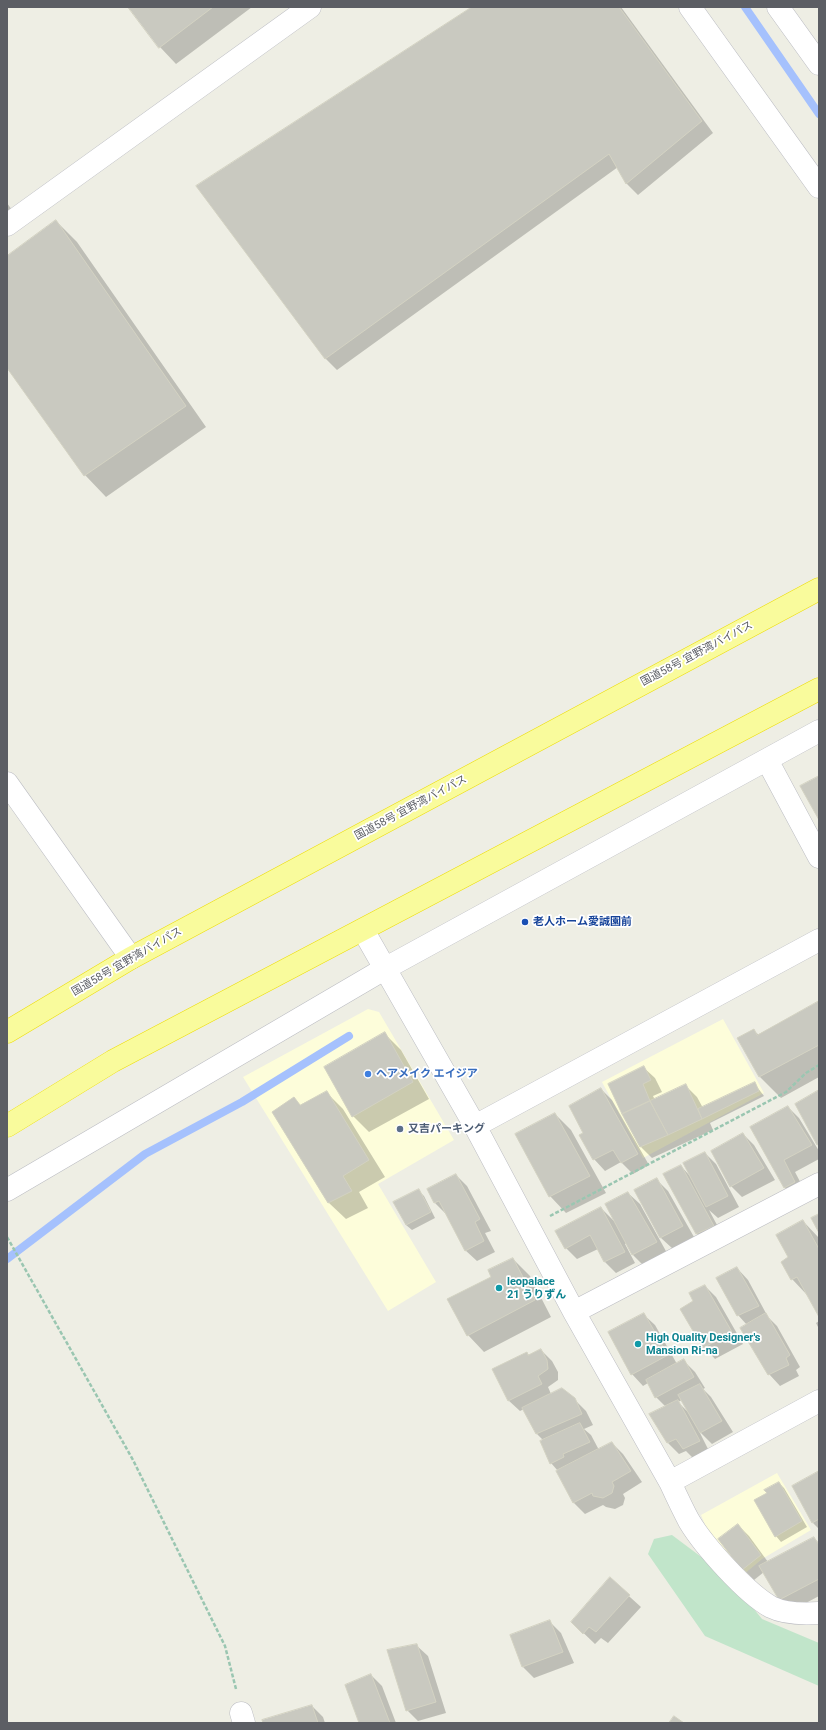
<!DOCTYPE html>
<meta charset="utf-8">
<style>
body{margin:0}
#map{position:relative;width:826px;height:1730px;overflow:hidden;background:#eeeee4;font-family:Roboto,sans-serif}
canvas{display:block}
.frame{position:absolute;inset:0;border:8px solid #5c5e64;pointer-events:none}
</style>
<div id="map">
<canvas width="826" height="1730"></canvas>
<div class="frame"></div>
</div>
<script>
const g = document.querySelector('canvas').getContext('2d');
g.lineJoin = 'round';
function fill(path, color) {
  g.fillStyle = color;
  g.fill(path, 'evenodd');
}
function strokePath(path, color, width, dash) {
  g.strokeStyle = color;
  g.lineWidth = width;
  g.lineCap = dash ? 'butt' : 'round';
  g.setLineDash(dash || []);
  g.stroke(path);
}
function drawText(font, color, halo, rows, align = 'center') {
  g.font = font + ' Roboto,"Noto Sans JP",sans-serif';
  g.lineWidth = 3.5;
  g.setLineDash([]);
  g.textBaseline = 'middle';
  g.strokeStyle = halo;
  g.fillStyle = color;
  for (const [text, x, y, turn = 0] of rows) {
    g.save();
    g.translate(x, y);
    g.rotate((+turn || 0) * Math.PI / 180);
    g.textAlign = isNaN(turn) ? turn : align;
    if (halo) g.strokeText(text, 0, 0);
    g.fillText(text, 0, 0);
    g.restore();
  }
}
fill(new Path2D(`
 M368,1009L379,1012L454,1140L378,1184L436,1282L388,1311L243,1077Z
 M723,1019L764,1093L643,1158L602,1082Z
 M777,1473L811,1530L762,1559L743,1575L711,1539L701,1515Z`), '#fdfdda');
fill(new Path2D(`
 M672,1535L728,1577L762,1619L819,1643V1686L705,1636L648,1554L654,1539Z`), '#c1e5ca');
fill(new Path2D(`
 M129,7H252L176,64L160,47Z
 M474,7H621L713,133L638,195L627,184L618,167L337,370L325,358Z
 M7,203L12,210L7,212Z
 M56,221L77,242L206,427L106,497L85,475L7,366V257Z
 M819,1003V1077L781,1098L759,1076L753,1030L759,1035Z
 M385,1034L401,1050L429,1099L369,1132L353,1116Z
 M643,1067L655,1078L662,1092L653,1096L655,1100L686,1086L697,1097L703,1108L754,1083L764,1096L710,1123L713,1130L652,1158L641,1147L609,1085Z
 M601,1089L612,1100L649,1165L633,1174L621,1162L605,1171L594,1159L585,1133Z
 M327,1093L343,1109L385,1177L359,1192L368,1208L346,1219L329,1203L273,1112L294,1098L301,1106Z
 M788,1107L799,1118L819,1151V1159L795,1172L806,1193L796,1199L784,1187L751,1127Z
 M555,1114L571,1130L606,1193L566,1213L550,1196Z
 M743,1134L754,1145L775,1180L742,1197L731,1186Z
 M705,1153L716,1164L739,1207L718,1218L709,1210L724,1238L708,1245L697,1234L664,1174L681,1166L690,1176Z
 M456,1175L467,1186L491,1231L485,1233L495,1252L477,1261L465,1250L446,1214L435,1203L428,1189Z
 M656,1179L668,1191L694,1237L673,1249L661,1238L635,1191Z
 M418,1190L424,1196L435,1218L412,1230L406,1225L395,1202Z
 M628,1193L640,1204L667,1253L644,1266L633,1255L627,1243L625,1244L635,1263L616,1273L605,1262L598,1249L577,1259L566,1248L601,1208L614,1221Z
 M803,1221L819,1238V1315L808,1296L792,1279L789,1258Z
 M513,1259L530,1276L551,1317L484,1352L468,1335L493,1277Z
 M737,1268L748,1280L768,1317L777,1326L800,1367L796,1370L799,1376L780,1386L769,1374L747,1325L738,1315Z
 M705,1286L716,1297L743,1344L715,1359L704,1347L694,1302Z
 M643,1314L655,1325L677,1364L684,1361L695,1372L705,1388L703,1389L711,1397L733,1432L712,1444L699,1431L710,1453L695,1460L686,1451L679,1454L668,1443L651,1415L666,1407L656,1397L648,1383L643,1386L632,1374ZM682,1400L688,1412L678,1402Z
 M819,1321V1329L816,1323Z
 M541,1350L552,1361L558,1372V1380L548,1387L551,1394L574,1399L586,1411L593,1425L584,1429L591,1435L599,1450L612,1443L623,1454L642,1482L623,1494L625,1498L623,1505L615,1509L606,1507L603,1505L585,1514L573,1502L558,1471L551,1463L543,1440L537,1434L524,1409L520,1411L508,1400L527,1353L529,1355Z
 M819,1473V1529L813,1523Z
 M779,1483L784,1488L807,1527L781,1542L776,1536L769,1494Z
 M738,1525L749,1536L768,1562L814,1538L819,1543V1596L791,1611L780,1600L764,1572L754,1580L743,1569Z
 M610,1579L641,1607L608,1643L601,1638L595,1644L572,1622Z
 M550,1622L561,1633L574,1663L534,1678L523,1667L511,1636Z
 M416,1645L428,1656L446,1713L418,1721L407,1710Z
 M371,1675L382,1686L396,1723H360Z
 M312,1706L323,1717L325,1723H264Z`), '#0003');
strokePath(new Path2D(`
 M745,7L819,114
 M7,1259L145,1154L242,1102L349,1036`), '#a5c1fd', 8);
const building = new Path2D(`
 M128,7H213L159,48Z
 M472,7H619L702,121L626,184L609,154L325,359L196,186Z
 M56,220L186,406L84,476L7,368V256Z
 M819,776V820L800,786Z
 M819,1001V1045L759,1077L737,1038L754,1029L757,1035Z
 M385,1032L413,1082L352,1117L324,1067Z
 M644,1066L651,1080L643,1084L650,1101L622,1114L608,1084Z
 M755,1082L759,1091L702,1119L698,1109Z
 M686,1084L702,1119L668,1135L650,1101Z
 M601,1088L638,1154L621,1163L613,1150L593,1160L579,1135L583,1133L569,1106Z
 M819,1090V1144L817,1145L795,1104Z
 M327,1091L369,1160L343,1176L352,1191L328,1203L272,1112L294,1097L300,1105Z
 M650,1101L668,1135L640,1147L622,1114Z
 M788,1106L812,1145L784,1160L795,1182L784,1188L750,1127Z
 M555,1113L590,1176L549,1197L515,1134Z
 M743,1133L764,1168L730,1187L711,1151Z
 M705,1152L728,1196L706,1207L683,1163Z
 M681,1165L714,1226L696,1234L663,1174Z
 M456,1174L480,1219L475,1222L484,1241L465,1251L439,1201L434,1203L427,1189Z
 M657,1178L683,1226L660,1238L634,1190Z
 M419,1189L431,1212L406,1225L393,1202Z
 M628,1192L657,1242L632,1255L605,1204Z
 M601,1207L625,1252L604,1262L590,1235L565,1249L555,1231Z
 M819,1214V1233L811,1218Z
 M803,1220L819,1249V1317L797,1277L791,1280L781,1262L788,1257L776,1235Z
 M513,1258L535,1300L467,1336L447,1299L491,1277L488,1270Z
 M737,1267L759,1306L737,1316L716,1278Z
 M705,1285L732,1332L703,1348L680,1309L693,1301L689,1293Z
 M644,1313L668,1355L631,1375L608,1332Z
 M766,1313L790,1355L786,1358L789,1365L768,1375L740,1328Z
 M541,1349L547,1360L548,1369L538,1376L542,1384L508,1401L492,1369L527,1352L528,1355Z
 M684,1359L694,1377L655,1398L646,1380Z
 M700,1384L722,1421L700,1433L678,1395Z
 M562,1388L575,1398L582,1414L536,1434L522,1408Z
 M678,1400L700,1441L683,1449L676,1439L667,1443L649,1414Z
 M580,1423L590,1442L563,1454L564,1457L550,1464L540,1441Z
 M612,1442L631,1471L612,1482L614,1486L612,1493L603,1498L593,1496L592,1493L573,1503L556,1471Z
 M819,1471V1519L812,1523L792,1486Z
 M779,1482L802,1521L775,1537L754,1500L767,1493L764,1490Z
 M738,1524L761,1555L742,1570L718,1539Z
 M814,1537L819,1545V1579L779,1600L759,1566Z
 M610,1577L630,1595L596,1632L589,1627L583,1634L571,1622Z
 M550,1620L563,1652L522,1667L510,1635Z
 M417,1644L436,1702L406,1711L387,1650Z
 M371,1674L390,1723H359L345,1685Z
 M312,1705L318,1723H263L262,1720Z
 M674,1716L684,1723H669Z`);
fill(building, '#c9c9c0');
strokePath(building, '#d3d2c2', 1);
const minor = new Path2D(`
 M690,7L819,187
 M778,7L819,64
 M7,225L310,7
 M767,760L819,857
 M7,783L131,958
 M363,930L475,1126L574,1312L670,1482L819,1401
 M475,1126L819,940
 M7,1190L386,968L819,731
 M574,1312L819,1184
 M670,1482C676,1495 682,1508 689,1521C704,1546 746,1593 771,1607C785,1614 804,1614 819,1613
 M241,1713L244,1723`);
const trunk = new Path2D(`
 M7,1032L131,958L819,589
 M7,1126L113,1061L819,689`);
strokePath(minor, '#bbbcc2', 23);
strokePath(trunk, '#eddd05', 23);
strokePath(new Path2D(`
 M550,1216L786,1092L806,1073L819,1065
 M7,1237L133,1460L225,1646L236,1689`), '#9ac6b1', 2.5, [4, 2]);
strokePath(minor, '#fff', 22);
strokePath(trunk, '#f9fb9c', 22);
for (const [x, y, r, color] of [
 [525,922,4,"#1a4fb4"],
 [368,1074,4,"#3f7fe0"],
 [400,1129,4,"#5c6f8a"],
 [499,1288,4,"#0f9aa8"],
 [638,1344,4,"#0f9aa8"]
]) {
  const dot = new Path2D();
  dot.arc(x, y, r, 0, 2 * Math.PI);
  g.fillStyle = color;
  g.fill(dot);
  strokePath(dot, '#fff', 1.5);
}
drawText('11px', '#5c5e64', '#fff', [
 ["国道58号 宜野湾バイパス",697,654,-28],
 ["国道58号 宜野湾バイパス",411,808,-28],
 ["国道58号 宜野湾バイパス",127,962,-30]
]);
drawText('bold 11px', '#164399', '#fff', [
 ["老人ホーム愛誠園前",533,922]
], 'left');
drawText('bold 11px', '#366cbe', '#fff', [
 ["ヘアメイク エイジア",376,1074]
], 'left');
drawText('bold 11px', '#4e5e75', '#fff', [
 ["又吉パーキング",408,1129]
], 'left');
drawText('bold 11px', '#0d838f', '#fff', [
 ["leopalace",507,1282],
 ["21 うりずん",507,1295],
 ["High Quality Designer's",646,1338],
 ["Mansion Ri-na",646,1351]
], 'left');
</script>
